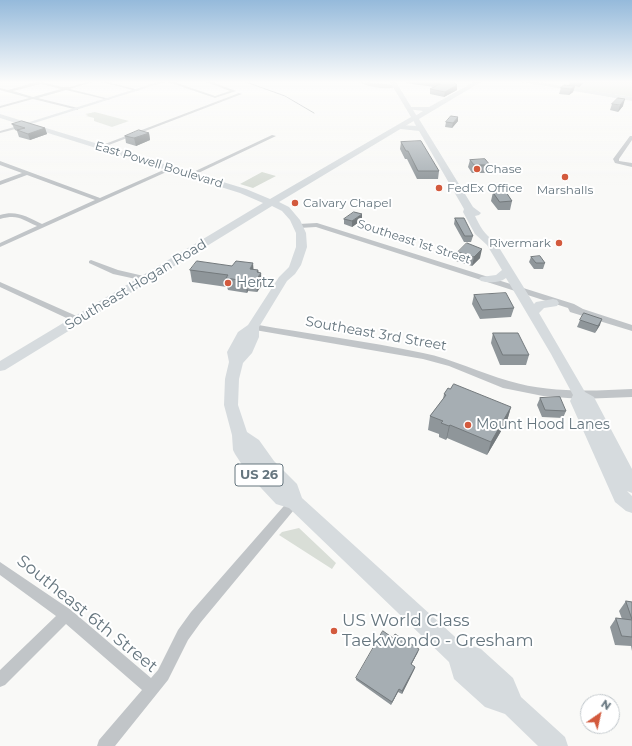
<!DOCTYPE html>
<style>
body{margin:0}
#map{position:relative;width:632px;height:746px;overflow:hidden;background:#f9f9f7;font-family:Montserrat,sans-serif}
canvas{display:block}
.north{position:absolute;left:580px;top:694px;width:40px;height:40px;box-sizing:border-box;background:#fff;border:1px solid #c2c8cc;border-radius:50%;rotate:34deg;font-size:11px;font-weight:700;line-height:16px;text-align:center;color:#66767f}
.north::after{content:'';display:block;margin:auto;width:14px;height:18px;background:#d35a3d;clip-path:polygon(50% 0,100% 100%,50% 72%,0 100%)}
</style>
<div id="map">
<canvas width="632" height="746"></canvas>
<div class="north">N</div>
</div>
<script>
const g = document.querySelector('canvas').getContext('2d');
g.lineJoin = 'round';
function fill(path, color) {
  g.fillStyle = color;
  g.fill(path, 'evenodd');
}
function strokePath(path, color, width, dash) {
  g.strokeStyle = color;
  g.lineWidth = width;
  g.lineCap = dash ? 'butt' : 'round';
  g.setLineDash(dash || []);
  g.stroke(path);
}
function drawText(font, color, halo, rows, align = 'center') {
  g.font = font + ' Montserrat,sans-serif';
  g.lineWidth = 4;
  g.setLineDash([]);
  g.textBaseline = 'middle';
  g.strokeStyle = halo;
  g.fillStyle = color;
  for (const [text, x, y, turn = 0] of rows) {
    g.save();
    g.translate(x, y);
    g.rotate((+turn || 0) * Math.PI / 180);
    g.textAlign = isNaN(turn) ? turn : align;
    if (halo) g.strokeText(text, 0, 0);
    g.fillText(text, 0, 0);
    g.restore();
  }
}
fill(new Path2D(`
 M573,82H632V97L567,87Z
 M95,112L129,121L112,127L94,121V118L86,116L88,115L85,114Z
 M262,172L276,176L253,188L240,184Z
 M299,528L336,563L332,569L279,535L282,532Z`), '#d9ded7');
fill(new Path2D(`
 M36,82C46,82 54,86 64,87C73,88 83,82 92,82L70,89L110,99L108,100L66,90L38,98L78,108V110L33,99L0,108V106L29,98L0,90V88L8,90ZM41,84L61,89L33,97L13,91Z
 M101,82H108L139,90L137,91Z
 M168,82H174L215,96L230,91L206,82H212L236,91L215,98Z
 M239,93L242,94L101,148L97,147Z
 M25,124L27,126L0,133V131Z
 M272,135L276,136L192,176L187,175Z
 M630,136H632V140L619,159V161L632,163V167L615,163L613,159Z
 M0,161L100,198L168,168L173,169L0,247V243L37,226C21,219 18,214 0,219V215C17,210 27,217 42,224L95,200L27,175L0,185V181L22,173L0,165Z
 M91,260L118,270L148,277L149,279L145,281L113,274L89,263V261Z
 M0,282L81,318L82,320L78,322H75L0,287Z
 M294,497L298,499L300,502L298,505L201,622L188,640L168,680L115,746H97L99,740L142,690L66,624L5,685L0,687V670L56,616L0,575V562L71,610L151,678L158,670L178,630L191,612L290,499Z`), '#c1c5c8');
fill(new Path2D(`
 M359,82L396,85L398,86C389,91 368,87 359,82Z
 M317,223L574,304L583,309L632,325V331L570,312L568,308L316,227L299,228L295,226L299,224Z
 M253,324C309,334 367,341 423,353C453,359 480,373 509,381C549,393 591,391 632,389V397L580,399L543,396L503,388L449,366L423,359L249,329L248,327L249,325Z`), '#c1c5c8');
fill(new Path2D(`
 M158,82H165L28,125L23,124Z`), '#d6dbde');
fill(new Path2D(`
 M390,82H396L418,118L417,119L279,202L289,207L300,220L306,233L307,247L301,265L295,274L287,281L259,327V337L252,353L243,363L239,379L238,405L247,432L259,440L274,461L297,484L302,498L464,645L473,646L481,649L513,678L521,697L565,737L568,746H538L505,714L485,707L454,679L449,662L289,508L276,504L248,474L235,454L233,450L232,435L224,405L225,379L229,362L227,352L238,332L248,325L279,277L289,267L296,247V233L290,220L282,211L272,206L5,370L0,371V361L263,203L240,193L0,118V114L246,189L270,199L411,117Z
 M522,82H537L632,97V101Z`), '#d6dbde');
fill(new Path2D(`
 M474,82H481L419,119L473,207L481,213L479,215L475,216C480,226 484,235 495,241L534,304L536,302L553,299L557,300L559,303L557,306L544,308L539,313L585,392L594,397L596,401L632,469V493L627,491L632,496V513L626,511L615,502L570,401L573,395L551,354L506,278C500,283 489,283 481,281L479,279L481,277L496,275L502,270L487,245L475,234L463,212L464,209L419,131L401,129L397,127L401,125L416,126L412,118L423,111L407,109V107H429Z`), '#d6dbde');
strokePath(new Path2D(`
 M246,82L285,96L314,113`), '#a3a9ae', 1);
fill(new Path2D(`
 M406,82H453L457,85V90L444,97L430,94V89L434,87L406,83Z
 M570,82H584L579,87L575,86L573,92L569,95L559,94L561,88L569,85Z
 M612,104L623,106L618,112L610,110Z
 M458,121L452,128L445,127L446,122Z
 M12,124L45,128L47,134L30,140L19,137L17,131L15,130Z
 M149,133L150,140L136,146L126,143L125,136Z
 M401,142L439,171L438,179H417L407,159H405L400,149Z
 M470,160L490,165L488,173H472L468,167Z
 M493,192L512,201L510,210H498L491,201Z
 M455,218L473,236L471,242H464L454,224Z
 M344,219L362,220L352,227L344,224Z
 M458,252L480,258L472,266L456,261Z
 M531,257L545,263L543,269H534L529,262Z
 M232,266L258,270L262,285L257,292L248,291L247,293L228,290L227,287L192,282L190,270Z
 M474,295L514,308L511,317L480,319L472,304Z
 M580,320L600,325L595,333L577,327Z
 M493,333L529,355L526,365H500L491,343Z
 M444,394L511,407L507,421L487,455L447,438L446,440L439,437V434L428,430L430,416L443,399Z
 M540,398L566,411L563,418L542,417L537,405Z
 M626,601L632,602V651L631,646L615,645L610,627L616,618L622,619L619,611Z
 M418,652L411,665L415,667L414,670L402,694L398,692L391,705L356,680V678Z`), '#8f969a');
fill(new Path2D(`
 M582,82H584L579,87L580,83Z
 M457,85V90L444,97L445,92Z
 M575,86L573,92L569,95L571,89Z
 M625,99L623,106L618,112L620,105Z
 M458,117V121L452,128L453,123Z
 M45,128L47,134L30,140L28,134Z
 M149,133L150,140L136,146L134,138Z
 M362,214V220L352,227V221Z
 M482,249L480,258L472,266L474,257Z
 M253,263L254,275L250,269Z
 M258,270L259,276L261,273L262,285L257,292L256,280L257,272Z
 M247,279L248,291L247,293L245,281Z
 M602,319L600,325L595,333L598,326Z
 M511,407L507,421L487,455L491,442Z
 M450,425L447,438L446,440L449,426Z
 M419,649L418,652L410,667L411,664Z
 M415,667L414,670L402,694V691Z
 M399,689L398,692L391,705L392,702Z`), '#747a7d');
const building = new Path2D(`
 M430,82H453L457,85L445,92L430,89L440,84Z
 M564,85L575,86L571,89L561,88Z
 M618,98L625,99L620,105L612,104Z
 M451,116L458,117L453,123L446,122Z
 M22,121L45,128L28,134L17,130L25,128L12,124Z
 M139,130L149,133L134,138L125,136Z
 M421,141L439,171H418L408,151H406L401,142Z
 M485,159L490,165H474L470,160Z
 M493,192H506L512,201L500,202Z
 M354,212L362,214L352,221L344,219Z
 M455,218H464L473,236H465Z
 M467,243L482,249L474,257L458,252Z
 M540,256L545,263H536L531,257Z
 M197,261L232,266L236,261L253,263L250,269L258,270L257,272L261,273L256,280L247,279L245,281L226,278L228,275L190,270Z
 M506,293L514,308L482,310L474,295Z
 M584,313L602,319L598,326L580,320Z
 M493,333H518L529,355H503Z
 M454,384L511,407L491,442L450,425L449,426L441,423L443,421L430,416L446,395L444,394L448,388L450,389Z
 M560,397L566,411L545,410L540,398Z
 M626,601L632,602V619Z
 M616,618L632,620V637L622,636Z
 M383,631L393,638L395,634L419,649L411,664L415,667L402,691L399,689L392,702L356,678Z`);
fill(building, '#a6aeb3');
strokePath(building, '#747a7d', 1);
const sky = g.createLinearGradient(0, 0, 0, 186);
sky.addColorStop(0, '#95badb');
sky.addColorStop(0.44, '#fcfcfb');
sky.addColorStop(1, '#fcfcfb00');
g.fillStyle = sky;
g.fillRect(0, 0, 632, 186);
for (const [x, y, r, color] of [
 [477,169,4,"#d35a3d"],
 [565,177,4,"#d35a3d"],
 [439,188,4,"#d35a3d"],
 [295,203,4,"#d35a3d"],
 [559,243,4,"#d35a3d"],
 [228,283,4,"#d35a3d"],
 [468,425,4,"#d35a3d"],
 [334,631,4,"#d35a3d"]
]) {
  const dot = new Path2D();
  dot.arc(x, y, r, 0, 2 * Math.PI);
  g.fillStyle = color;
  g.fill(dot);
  strokePath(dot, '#fff', 1.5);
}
drawText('12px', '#66767f', '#fff', [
 ["East Powell Boulevard",159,165,17],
 ["Southeast 1st Street",414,242,18]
]);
drawText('12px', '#66767f', '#fff', [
 ["Chase",485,169],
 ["FedEx Office",447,188],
 ["Marshalls",565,190,"center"],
 ["Calvary Chapel",303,203],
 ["Rivermark",551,243,"right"]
], 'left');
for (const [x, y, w] of [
 [259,475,48]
]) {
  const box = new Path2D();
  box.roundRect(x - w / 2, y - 11, w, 22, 3);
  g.fillStyle = '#fff';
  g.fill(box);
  strokePath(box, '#66767f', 1);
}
drawText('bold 13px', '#66767f', null, [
 ["US 26",259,475]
]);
drawText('14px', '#66767f', '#fff', [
 ["Hertz",236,283],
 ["Mount Hood Lanes",476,425]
], 'left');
drawText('14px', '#66767f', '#fff', [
 ["Southeast Hogan Road",136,285,-31],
 ["Southeast 3rd Street",376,334,10]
]);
drawText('17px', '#66767f', '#fff', [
 ["Southeast 6th Street",87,614,39]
]);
drawText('17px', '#66767f', '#fff', [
 ["US World Class",342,621],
 ["Taekwondo - Gresham",342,641]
], 'left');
</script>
